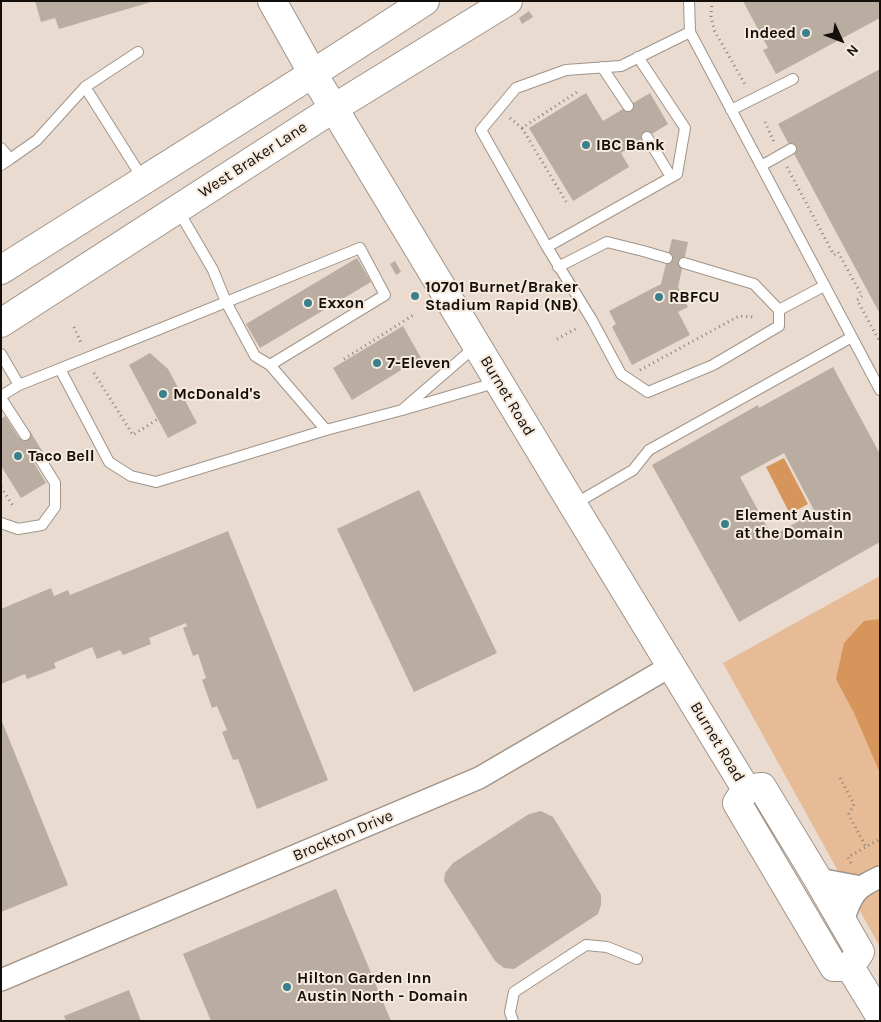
<!DOCTYPE html>
<style>
body{margin:0}
#map{position:relative;width:881px;height:1022px;overflow:hidden;background:#e9dbd0;font-family:Karla,sans-serif}
canvas{display:block}
.frame{position:absolute;inset:0;border:2px solid #140f0b;pointer-events:none}
.north{position:absolute;left:816px;top:15px;width:50px;height:50px;-webkit-text-stroke:4px #f6e9dd;paint-order:stroke;rotate:133deg;font-size:14px;font-weight:700;line-height:20px;text-align:center;color:#140f0b}
.north::after{content:'';display:block;margin:auto;width:18px;height:22px;background:#140f0b;clip-path:polygon(50% 0,100% 100%,50% 72%,0 100%)}
</style>
<div id="map">
<canvas width="881" height="1022"></canvas>
<div class="frame"></div>
<div class="north">N</div>
</div>
<script>
const g = document.querySelector('canvas').getContext('2d');
g.lineJoin = 'round';
function fill(path, color) {
  g.fillStyle = color;
  g.fill(path, 'evenodd');
}
function strokePath(path, color, width, dash) {
  g.strokeStyle = color;
  g.lineWidth = width;
  g.lineCap = dash ? 'butt' : 'round';
  g.setLineDash(dash || []);
  g.stroke(path);
}
function drawText(font, color, halo, rows, align = 'center') {
  g.font = font + ' Karla,sans-serif';
  g.lineWidth = 4;
  g.setLineDash([]);
  g.textBaseline = 'middle';
  g.strokeStyle = halo;
  g.fillStyle = color;
  for (const [text, x, y, turn = 0] of rows) {
    g.save();
    g.translate(x, y);
    g.rotate((+turn || 0) * Math.PI / 180);
    g.textAlign = isNaN(turn) ? turn : align;
    if (halo) g.strokeText(text, 0, 0);
    g.fillText(text, 0, 0);
    g.restore();
  }
}
fill(new Path2D(`
 M880,576V947L723,663Z`), '#e7bb96');
fill(new Path2D(`
 M784,458L808,504L790,514L766,467Z
 M880,619V773L854,713L836,679L844,643L864,621Z`), '#d6965b');
fill(new Path2D(`
 M35,1H151V2L59,29L55,18L41,22Z
 M743,1H880V18L776,74L763,50L768,48Z
 M529,11L533,17L522,24L519,18Z
 M880,69V314L778,124Z
 M586,93L603,121L650,93L668,124L621,153L629,167L573,201L529,128Z
 M672,239L688,242L678,287L688,307L678,312L690,335L632,365L612,327L616,324L609,311L661,284Z
 M357,258L371,282L260,348L246,324Z
 M395,261L401,272L396,275L390,264Z
 M403,326L421,358L352,400L333,368Z
 M150,353L168,369L197,423L168,438L129,365Z
 M833,367L880,454V542L739,622L652,465L758,405L759,408ZM784,453L815,512L772,536L740,477Z
 M5,416L19,438L30,431L42,451L31,458L46,483L21,498L1,466V419Z
 M419,490L497,653L414,692L337,529Z
 M228,531L328,780L257,809L238,759L233,760L222,732L227,730L217,706L212,708L202,680L206,678L198,654L193,656L183,628L187,626L186,623L149,638L151,644L123,655L120,650L97,659L92,647L54,663L56,668L27,679L25,674L1,684V609L51,588L54,596L68,590L70,595Z
 M1,719L68,885L1,912Z
 M541,811L553,817L601,895V905L598,914L514,969L504,968L495,961L444,881L445,873L453,863L529,814Z
 M336,889L391,1021H211L183,954Z
 M129,990L141,1021H66L64,1016Z`), '#b9aca1');
const service = new Path2D(`
 M689,1L690,32L880,390
 M138,52L85,87L143,179
 M602,67L628,106
 M731,110L793,79
 M647,137L671,177
 M1,148L10,159L37,140L85,87
 M1,165L10,159
 M761,166L791,149
 M547,247L677,174L685,128L638,57
 M684,263L754,284L779,310V326L713,365L648,392L621,374L592,320L547,247L481,130L516,88L566,70L621,66L690,32
 M558,267L607,242L643,251L667,258
 M779,310L824,286
 M476,346L402,410L498,382
 M1,354L19,385
 M270,365L326,430
 M60,369L109,462L131,476L156,482L326,430L402,410
 M1,396L19,385C133,340 246,294 360,248L385,295L270,365L255,356L226,302L213,270L178,210
 M1,398L25,435
 M573,505L633,470L649,450L852,337
 M1,523L18,529L42,525L55,507V483L37,454
 M513,1021L510,1012L514,992L586,945L607,947L637,959`);
const minor = new Path2D(`
 M816,876L824,880L861,887
 M843,923C846,911 852,894 862,887C867,883 874,880 880,877
 M1,980L479,778L671,666`);
const secondary = new Path2D(`
 M272,1L313,74L573,505L746,789
 M1,270C143,180 285,93 425,1
 M1,323L334,108L508,1
 M762,787L816,876L860,952L850,967H834L737,803L746,789Z
 M850,967L880,1016`);
strokePath(service, '#a09489', 12);
strokePath(minor, '#a09489', 24);
strokePath(secondary, '#a09489', 30);
strokePath(new Path2D(`
 M712,1L711,16L714,30L746,86
 M510,118L522,128L580,90
 M765,122L774,142
 M522,128L568,205
 M787,167L834,255L838,252L862,296L857,300L880,342
 M74,327L82,345
 M557,339L579,327
 M344,359L415,314
 M640,370L739,316L754,317
 M94,373L133,435L158,419
 M1,487L13,506
 M840,778L854,804L849,814L851,819L866,847
 M851,863L848,857L880,839`), '#8c827a', 3, [1, 4]);
strokePath(service, '#fff', 10);
strokePath(minor, '#fff', 21);
strokePath(secondary, '#fff', 28);
for (const [x, y, r, color] of [
 [806,33,5,"#3a7f8c"],
 [586,145,5,"#3a7f8c"],
 [415,296,5,"#3a7f8c"],
 [659,297,5,"#3a7f8c"],
 [308,303,5,"#3a7f8c"],
 [377,363,5,"#3a7f8c"],
 [163,394,5,"#3a7f8c"],
 [18,456,5,"#3a7f8c"],
 [725,524,5,"#3a7f8c"],
 [287,987,5,"#3a7f8c"]
]) {
  const dot = new Path2D();
  dot.arc(x, y, r, 0, 2 * Math.PI);
  g.fillStyle = color;
  g.fill(dot);
  strokePath(dot, '#f6e9dd', 2);
}
drawText('bold 16px', '#140f0b', '#f6e9dd', [
 ["Indeed",796,33,"right"],
 ["IBC Bank",596,145],
 ["10701 Burnet/Braker",425,287],
 ["Stadium Rapid (NB)",425,305],
 ["RBFCU",669,297],
 ["Exxon",318,303],
 ["7-Eleven",387,363],
 ["McDonald's",173,394],
 ["Taco Bell",28,456],
 ["Element Austin",735,515],
 ["at the Domain",735,533],
 ["Hilton Garden Inn",297,978],
 ["Austin North - Domain",297,996]
], 'left');
drawText('16px', '#140f0b', '#f6e9dd', [
 ["West Braker Lane",253,160,-33],
 ["Burnet Road",507,396,59],
 ["Burnet Road",717,742,59],
 ["Brockton Drive",343,836,-23]
]);
</script>
